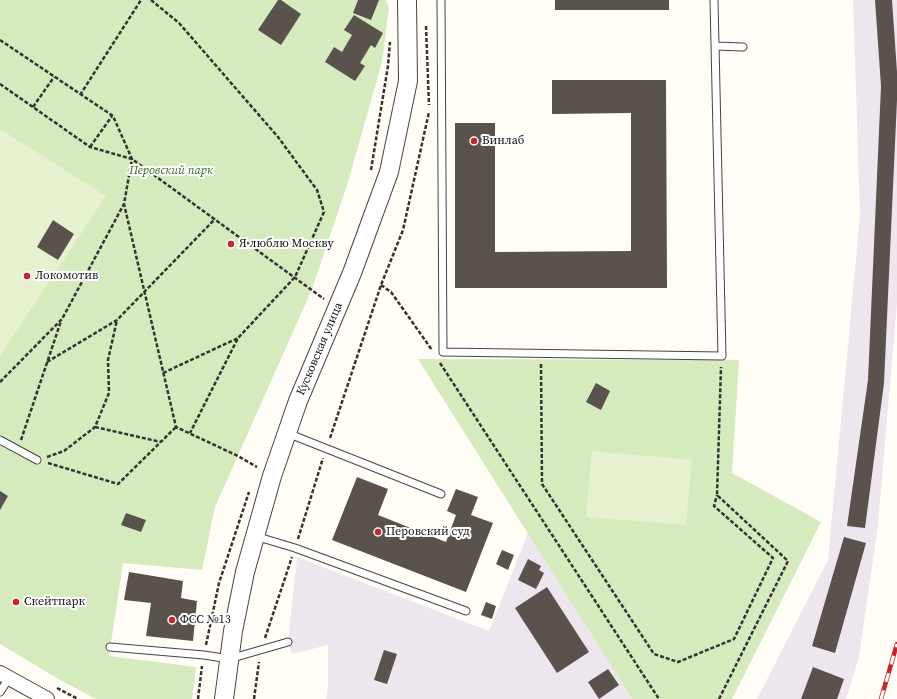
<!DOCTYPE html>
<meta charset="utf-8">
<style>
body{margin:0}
canvas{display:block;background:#fffdf5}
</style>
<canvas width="897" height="699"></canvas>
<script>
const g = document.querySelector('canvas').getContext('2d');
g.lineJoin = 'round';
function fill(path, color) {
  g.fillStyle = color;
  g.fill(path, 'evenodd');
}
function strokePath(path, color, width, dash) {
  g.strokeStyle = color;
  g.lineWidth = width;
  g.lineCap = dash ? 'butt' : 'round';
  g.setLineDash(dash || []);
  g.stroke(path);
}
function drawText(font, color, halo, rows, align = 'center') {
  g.font = font + ' "Source Serif 4",serif';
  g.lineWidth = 4;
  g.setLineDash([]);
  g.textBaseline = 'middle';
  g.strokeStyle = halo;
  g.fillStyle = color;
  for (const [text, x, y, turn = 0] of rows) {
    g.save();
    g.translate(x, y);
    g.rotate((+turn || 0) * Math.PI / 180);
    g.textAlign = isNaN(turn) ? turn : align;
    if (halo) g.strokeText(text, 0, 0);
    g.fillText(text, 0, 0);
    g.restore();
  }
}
fill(new Path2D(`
 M853,0H897V303L878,525L859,657L846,699H757L828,560L860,215Z
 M528,533L632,699H326L328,685V645L292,654L288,642L297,557L489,631Z`), '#eee6ef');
fill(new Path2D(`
 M0,0H386L389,8L382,62L348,182L312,289L215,507L202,570L123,563L109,656L196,667L192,699H96L60,680L0,644Z
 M418,359L739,360L732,473L821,522L732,699H632Z`), '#d5ebbd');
fill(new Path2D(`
 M0,129L106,196L0,356Z
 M592,451L692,460L686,525L586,517Z`), '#e6f2cf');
fill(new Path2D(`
 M278,0H281L301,14L281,45L258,30Z
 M358,0H379L371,20L353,13Z
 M555,0H669V10H555Z
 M875,0H892L897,72V100L884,383L865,528L847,526L868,380L881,86Z
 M354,15L383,33L375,48L371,45L360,63L365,66L355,81L325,62L334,47L342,52L352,35L344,30Z
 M552,80H666L667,288H455V123H495V252L631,251V113L552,114Z
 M53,220L74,234L58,260L37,247Z
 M596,383L610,391L601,410L586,402Z
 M357,477L388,489L378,515L446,542L456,515L447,511L456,489L478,497L471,515L493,523L466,592L332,540Z
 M0,491L8,496L0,510Z
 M126,513L146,520L141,532L121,525Z
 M844,537L866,543L835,653L812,646Z
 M502,550L514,555L508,570L496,564Z
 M528,559L541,566L539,570L544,573L536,589L518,580Z
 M129,572L183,581L181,598L197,601L193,641L146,636L151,603L124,600Z
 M547,587L589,652L557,673L515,608Z
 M486,602L496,606L492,619L481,615Z
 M384,650L397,654L387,684L374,680Z
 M813,667L844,679L837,699H801Z
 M608,669L619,685L599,699L588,682Z`), '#5a524d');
const service = new Path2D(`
 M441,0L443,352L722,356L714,0
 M715,46L743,47
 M287,433L441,494
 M0,440L37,460
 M255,536L295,548L466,611
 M110,647L204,655L229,659L288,642
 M0,692L9,678`);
const minor = new Path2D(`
 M0,673L47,699`);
const tertiary = new Path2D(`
 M224,699L233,631L245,572L272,476L298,401L352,273L389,172L408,81L407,0`);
strokePath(service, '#444', 9);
strokePath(minor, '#444', 16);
strokePath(tertiary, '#444', 20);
strokePath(new Path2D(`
 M151,0L179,23L278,137L317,190L324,212L295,277L238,338L190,433
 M426,26L429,105
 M0,40L113,116L132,159L124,204L176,427L238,456L257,467
 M0,84L90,147L132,159L324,299
 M80,95L141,0
 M33,107L54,77
 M90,147L112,116
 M371,170L388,66L390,42
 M381,285L391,292L432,350
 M47,362L117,320L215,219
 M440,363L659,699
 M541,364L542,484L654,654L678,662L734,639L773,558L714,506L717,495
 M163,373L238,338
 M0,382L62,319L124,204
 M95,427L161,442
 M330,438L381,285L403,230L429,112
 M21,440L61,321
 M47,457L64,451L95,427L109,393L108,360L117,320
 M48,463L118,484L176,427
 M298,539L323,458
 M265,638L292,557
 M206,645L219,583L249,492
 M57,688L78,699
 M198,699L202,666
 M254,699L259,662
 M719,699L788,561L717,495L721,367`), '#333', 2.5, [4, 2]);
strokePath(service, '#fff', 7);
strokePath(minor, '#fff', 14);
strokePath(tertiary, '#fff', 18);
const rail = new Path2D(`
 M881,699L897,644`);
strokePath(rail, '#c4262e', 4.5);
strokePath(rail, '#fff', 3, [9]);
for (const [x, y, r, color] of [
 [474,141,4,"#c4262e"],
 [231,244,4,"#c4262e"],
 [27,276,4,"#c4262e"],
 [378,532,4,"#c4262e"],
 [16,602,4,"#c4262e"],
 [172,620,4,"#c4262e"]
]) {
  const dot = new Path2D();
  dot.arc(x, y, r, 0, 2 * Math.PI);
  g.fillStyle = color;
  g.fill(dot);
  strokePath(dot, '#fff', 1.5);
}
drawText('12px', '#111', '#fff', [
 ["Винлаб",482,141],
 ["Я люблю Москву",239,244],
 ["Локомотив",35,276],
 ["Перовский суд",386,532],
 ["Скейтпарк",24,602],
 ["ФСС №13",180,620]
], 'left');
drawText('italic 12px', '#2f6b1f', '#fff', [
 ["Перовский парк",171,171]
]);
drawText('12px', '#111', '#fff', [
 ["Кусковская улица",320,349,-67]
]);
</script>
